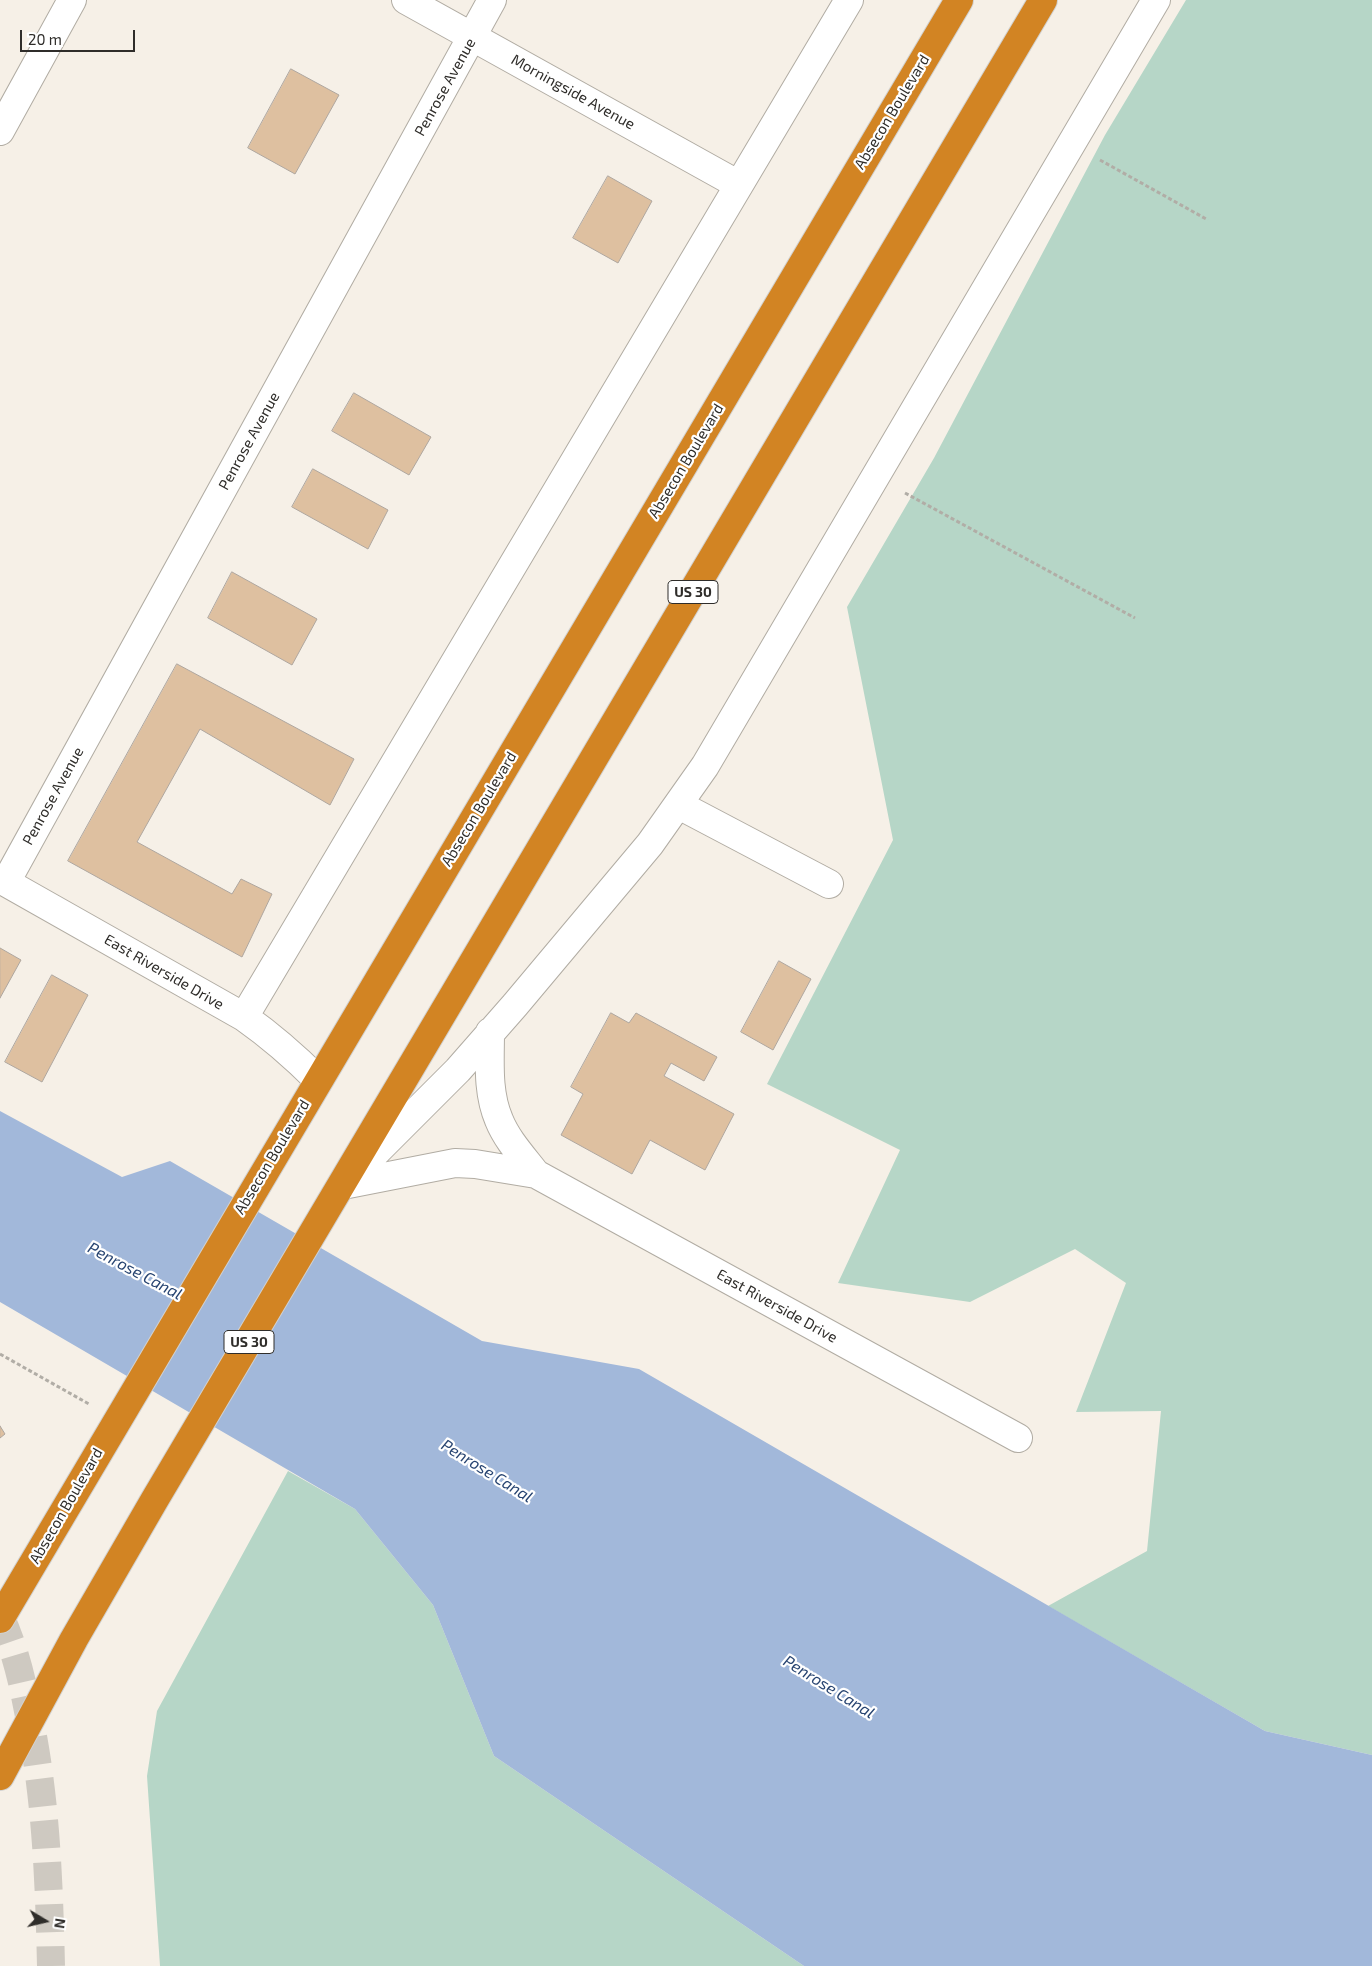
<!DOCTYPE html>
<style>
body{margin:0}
#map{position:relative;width:1372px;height:1966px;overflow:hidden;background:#f6f0e7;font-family:"Exo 2",sans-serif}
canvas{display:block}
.north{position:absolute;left:20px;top:1896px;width:50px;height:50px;-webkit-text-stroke:4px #fff;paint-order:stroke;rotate:99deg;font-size:14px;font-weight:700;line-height:20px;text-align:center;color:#2f2d2a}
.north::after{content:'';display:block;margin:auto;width:18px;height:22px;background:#2f2d2a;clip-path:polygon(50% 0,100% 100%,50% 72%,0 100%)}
.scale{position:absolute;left:20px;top:30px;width:115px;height:22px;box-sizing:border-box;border:2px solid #2f2d2a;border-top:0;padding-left:6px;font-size:15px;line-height:18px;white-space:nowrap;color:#2f2d2a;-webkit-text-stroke:4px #fff;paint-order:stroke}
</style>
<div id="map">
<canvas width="1372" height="1966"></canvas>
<div class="north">N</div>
<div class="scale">20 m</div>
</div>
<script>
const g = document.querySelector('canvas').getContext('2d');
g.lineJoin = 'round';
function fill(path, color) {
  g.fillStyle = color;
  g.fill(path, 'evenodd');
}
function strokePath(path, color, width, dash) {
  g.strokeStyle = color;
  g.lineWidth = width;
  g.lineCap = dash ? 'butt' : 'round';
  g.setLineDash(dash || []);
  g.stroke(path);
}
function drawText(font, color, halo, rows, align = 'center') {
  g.font = font + ' "Exo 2",sans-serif';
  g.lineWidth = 4.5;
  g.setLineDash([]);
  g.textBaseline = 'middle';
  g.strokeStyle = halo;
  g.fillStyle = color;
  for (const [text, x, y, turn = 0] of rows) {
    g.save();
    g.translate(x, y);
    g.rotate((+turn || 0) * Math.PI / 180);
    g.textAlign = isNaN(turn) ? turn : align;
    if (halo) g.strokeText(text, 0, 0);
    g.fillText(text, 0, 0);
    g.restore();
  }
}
fill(new Path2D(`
 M1186,0H1372V1755L1265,1731L1048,1606L1147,1551L1161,1411L1076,1412L1126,1283L1075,1249L970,1302L838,1283L900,1150L767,1084L893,840L847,607L934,458L1105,135Z
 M288,1471L355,1509L433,1605L494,1756L804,1966H160L147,1776L157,1711Z`), '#b6d6c7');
fill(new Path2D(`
 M0,1111L122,1177L170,1161L482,1341L639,1369L1265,1731L1372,1755V1966H804L494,1756L433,1605L355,1509L0,1302Z`), '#a2b8da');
const building = new Path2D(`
 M291,69L339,95L295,174L248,148Z
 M608,176L652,201L618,263L573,238Z
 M354,393L431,437L409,475L332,431Z
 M313,469L388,510L368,549L292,507Z
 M232,572L317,619L292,665L208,618Z
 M177,664L354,759L330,805L200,729L137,842L232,894L241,879L272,894L242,957L68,861Z
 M0,948L21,960L0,998Z
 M779,961L811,979L773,1050L741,1032Z
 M52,975L88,995L42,1082L5,1062Z
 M611,1013L629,1023L636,1013L717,1057L704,1081L671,1063L664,1076L734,1114L705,1170L650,1140L632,1174L561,1135L583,1094L571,1087Z
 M0,1426L5,1434L0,1438Z`);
fill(building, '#dec0a0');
strokePath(building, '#aea69f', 1);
strokePath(new Path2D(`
 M0,1616C14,1646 22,1679 28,1711C46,1795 49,1880 51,1966`), '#cec9c1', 28, [28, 14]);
const minor = new Path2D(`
 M406,0L739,185
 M0,131L72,0
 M679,805L829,884
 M0,879L244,1017C271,1036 295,1057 318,1080
 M6,882L492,0
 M244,1017L849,0
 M490,1032C490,1061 487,1092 499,1120C507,1140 523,1157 536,1174
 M351,1177L458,1070L515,1005L650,844L705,766L1156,0
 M343,1185L455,1163L475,1164L536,1174L1018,1438`);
const highway = new Path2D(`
 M0,1619L959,0
 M0,1776L74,1639L155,1499L1043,0`);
strokePath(minor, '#b1aca3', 30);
strokePath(highway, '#d1d1d0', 30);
strokePath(new Path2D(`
 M1100,160L1208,220
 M905,493L1135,618
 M0,1354L89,1404`), '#b1ada6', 3, [4, 2.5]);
strokePath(minor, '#fff', 28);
strokePath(highway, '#d28423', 28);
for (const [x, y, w] of [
 [693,592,50],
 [249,1342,50]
]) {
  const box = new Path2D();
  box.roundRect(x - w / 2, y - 11.5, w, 23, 4);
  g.fillStyle = '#fff';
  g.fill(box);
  strokePath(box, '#2f2d2a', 1);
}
drawText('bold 14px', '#2f2d2a', null, [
 ["US 30",693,592],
 ["US 30",249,1342]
]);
drawText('15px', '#2f2d2a', '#fff', [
 ["Penrose Avenue",445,87,-61],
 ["Morningside Avenue",573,92,29],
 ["Absecon Boulevard",892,112,-59],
 ["Penrose Avenue",249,441,-61],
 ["Absecon Boulevard",686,461,-59],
 ["Penrose Avenue",53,796,-61],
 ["Absecon Boulevard",479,809,-59],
 ["East Riverside Drive",164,972,30],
 ["Absecon Boulevard",272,1157,-59],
 ["East Riverside Drive",777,1306,29],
 ["Absecon Boulevard",66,1506,-60]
]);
drawText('italic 16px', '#274471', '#fff', [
 ["Penrose Canal",135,1271,28],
 ["Penrose Canal",487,1471,32],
 ["Penrose Canal",829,1687,32]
]);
</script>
